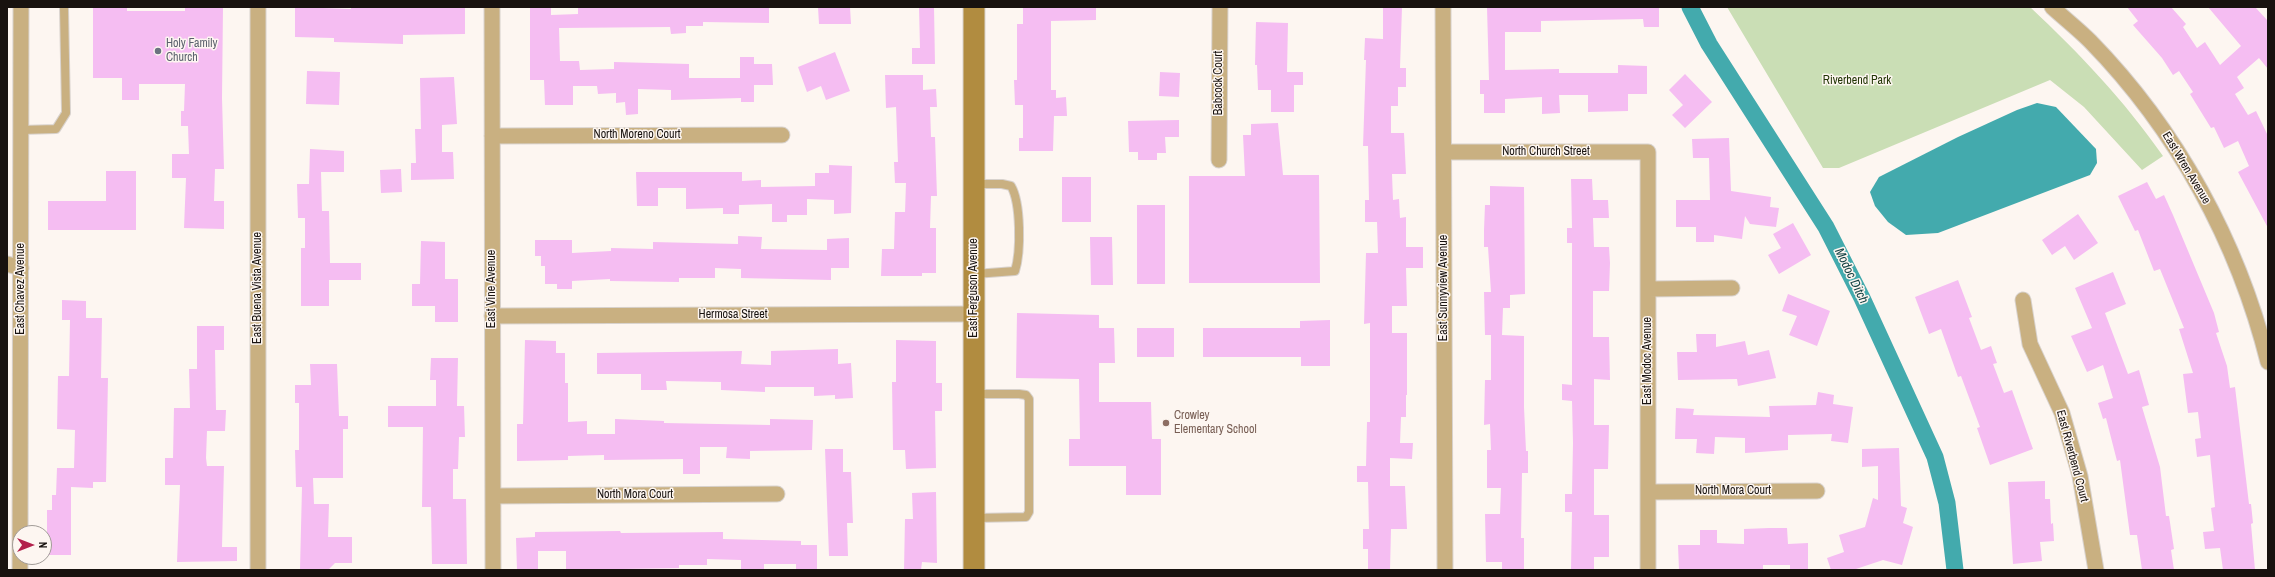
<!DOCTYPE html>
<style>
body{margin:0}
#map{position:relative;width:2275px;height:577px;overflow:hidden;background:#fdf6f1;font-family:"Archivo Narrow",sans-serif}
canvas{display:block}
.frame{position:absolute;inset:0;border:8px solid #18120f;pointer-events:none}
.north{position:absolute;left:12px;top:525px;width:40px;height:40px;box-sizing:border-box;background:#fdf6f1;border:1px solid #a19b97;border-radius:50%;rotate:90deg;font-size:11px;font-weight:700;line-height:16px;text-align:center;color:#18120f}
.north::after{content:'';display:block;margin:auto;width:14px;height:18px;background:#b3214c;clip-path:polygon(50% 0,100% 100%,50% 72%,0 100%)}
</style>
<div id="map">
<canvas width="2275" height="577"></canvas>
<div class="frame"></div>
<div class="north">N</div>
</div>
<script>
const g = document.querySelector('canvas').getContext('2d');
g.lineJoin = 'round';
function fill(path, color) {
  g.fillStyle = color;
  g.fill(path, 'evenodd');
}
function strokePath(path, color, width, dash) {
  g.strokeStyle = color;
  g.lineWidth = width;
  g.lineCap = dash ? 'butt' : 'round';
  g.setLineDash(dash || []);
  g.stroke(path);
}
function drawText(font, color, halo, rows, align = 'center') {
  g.font = font + ' "Archivo Narrow",sans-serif';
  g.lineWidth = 3;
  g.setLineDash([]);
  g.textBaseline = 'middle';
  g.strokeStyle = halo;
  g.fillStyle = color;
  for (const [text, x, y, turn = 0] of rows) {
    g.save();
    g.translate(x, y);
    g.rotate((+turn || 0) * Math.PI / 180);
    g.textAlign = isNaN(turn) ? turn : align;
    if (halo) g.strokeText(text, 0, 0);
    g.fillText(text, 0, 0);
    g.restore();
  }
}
fill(new Path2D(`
 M1727,7H2030C2081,55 2123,99 2163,156L2142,170L2084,107L2050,80L1839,168H1823Z`), '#cadeb5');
fill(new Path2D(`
 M2037,103L2056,107L2096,149L2097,163L2090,175L1938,233L1906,235L1888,222L1875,206L1870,192L1879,177L1958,137L2017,110Z`), '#43aaad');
strokePath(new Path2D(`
 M1690,7L1709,44L1826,227L1862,298L1935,457L1947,503L1955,570`), '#43aaad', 17);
fill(new Path2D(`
 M93,7H127V11H185V7H223L222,98L224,169H215L214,201H224V229L184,228L186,178H172V154H189L188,126H181V111H184L185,84H139V100H122V78H93Z
 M295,7L351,9V7H465V34L403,35V44L334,42V38L295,37Z
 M530,7H551V15L578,14V7H769V23L703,22V26H686V33L671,34L670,27L559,28L560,61H579L580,70L614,69V62L689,64V78H740V57H754V64H772L773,85H754V102H741V98L671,100V90L638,89V114L626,115L625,102L616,103V93L598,94L597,86H573V105H545L544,80H530Z
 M818,7H850L851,24H819Z
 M919,7H934L935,64H912V48H920Z
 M1023,7L1096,8V20L1051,21V90H1056V98L1066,97L1067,116H1054L1053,151H1019V138H1023V105H1015L1014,80H1017V24H1023Z
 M1383,7H1402L1400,68H1406V87H1398V106H1391V133H1404L1406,174H1392L1393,200L1399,199L1400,218L1406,217V247H1423V268H1406L1407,306H1392V333H1407V395H1406V417H1401L1400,443H1413L1412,459L1390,458V486H1405L1407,529H1391L1390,570H1368V549H1363V529H1369L1368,482H1357V466H1366L1367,422H1370V323L1364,324L1366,253H1378L1377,222H1365V200H1369L1368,146H1363L1366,60H1364L1365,38L1383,39Z
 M1487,7H1659V27H1644L1643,19L1541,21V32H1505V70L1559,69V73H1618V65L1647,66V94H1628V111L1588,112V95H1559L1560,113L1542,114V97L1505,99V113H1484V94H1480V80H1489Z
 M2127,7H2171L2186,24L2183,27L2197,48L2205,42L2220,65L2241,46L2208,7H2255L2268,21V69L2259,58L2237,77L2244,88L2235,94L2248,115L2256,111L2268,136V228L2238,172L2249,166L2238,141L2224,148L2214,127L2211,128L2190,94L2193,92L2179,71L2173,75L2162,58L2133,25L2138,21Z
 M1256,22L1288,23L1287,72H1303V85H1294V112H1271V90H1258L1257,65H1255Z
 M835,52L850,91L826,100L821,86L807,92L798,67Z
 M307,71L340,72L339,105L306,104Z
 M1160,72L1180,73L1179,97L1159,96Z
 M1685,74L1712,102L1685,128L1672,115L1683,105L1669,90Z
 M885,75H923V90L936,89L937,107H930L931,137H935L937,196H931L930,228H936V273H922V276H881L882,249H894L895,212H905L906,183H895L894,162H898L896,107L886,108Z
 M454,77L457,124L442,125V152H453L454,179L411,180V163H416L415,129H421L420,78Z
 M1179,120V137H1165L1166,153H1157V160H1138V152H1129L1128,121Z
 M1278,123L1283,175H1319L1320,283H1189V176H1245L1243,135H1251V124Z
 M1729,138L1731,191L1771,197L1770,207L1779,208L1776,227L1750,224L1745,216L1742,239L1714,235V242H1696V227H1676V200H1710L1709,158H1693L1692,139Z
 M310,149L344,151V172H321L322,211H329L330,263H361V280H329V306H301V248H305V218H298L297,184H309Z
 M829,165L852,166L851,213L834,214V200L807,199V215H787V222H772V204L739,205V214H723V208L686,209V188H658V206H637L636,172H742V181L761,180V187L815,186V173H829Z
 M401,169L402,192L381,193L380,170Z
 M106,171H136V230H48V201H106Z
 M1062,177H1091V222H1062Z
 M1571,179H1592L1593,200H1608L1609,218H1593L1594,247H1609L1610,263L1609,291H1593V337H1609L1610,380L1594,379V425H1609L1608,469H1594V515H1609V557H1594V570H1571L1572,512H1565V494H1572L1573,443L1572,401L1562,400V384L1572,385V243H1567V228H1572Z
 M2147,182L2156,199L2164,195L2173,215L2214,313L2219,332L2216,333L2227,366L2230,388L2235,387L2249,504H2251L2253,523L2251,524L2255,570H2223L2220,548L2205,549L2203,532L2214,531L2211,508L2215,507L2210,455L2197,457L2195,439L2201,438L2198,412L2188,413L2183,374L2193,373L2179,329L2184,328L2160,269L2154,271L2138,230L2135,231L2118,196Z
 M1490,186L1524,187L1525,294L1510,295V308H1503L1502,335L1524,336V407L1526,451H1528V473H1522L1521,538H1524V570H1502V562H1486L1485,514H1500L1501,488H1487V450H1491L1490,424L1484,425L1485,380H1491V335H1485L1484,292H1491L1488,247H1484V230L1485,205H1490Z
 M1137,205H1165V284H1137Z
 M2078,214L2098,243L2074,260L2065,246L2052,255L2042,240Z
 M1793,223L1811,255L1779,274L1768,255L1781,248L1773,234Z
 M738,236L762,237L761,249L827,250V239L849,238V268H831V280L741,278V269L715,268V278H679V282L610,281V279L572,281V289H557V284H545V266H541V256H535V240H572V253L611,251V248L653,249V242L738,244Z
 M1090,237H1112L1113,285H1091Z
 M421,241L445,242V279H458V322H435V306H412V284H420Z
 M2113,272L2126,304L2105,313L2128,374L2139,370L2149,405L2142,407L2160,467L2166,516H2169L2174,549L2171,550L2174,570H2142L2137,535H2130L2120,460L2117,461L2106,418L2103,419L2098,403L2113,398L2103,365L2087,372L2071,336L2092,328L2075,288Z
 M1958,280L1972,317L1969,318L1981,350L1991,346L1997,363L1993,364L2004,393L2012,390L2033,449L1990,465L1977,428L1980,427L1961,376L1958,377L1941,329L1929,334L1915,297Z
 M1788,294L1830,311L1817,346L1789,335L1797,316L1782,311Z
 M62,300L86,301V318H102L101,378H108L106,482H93V488L71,487V555H47V510H52V495H56L57,468H74L75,430L57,429L58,376H69L70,320H62Z
 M1017,313L1099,315V328H1114L1115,363H1099V402H1151L1152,439H1161V495H1126V466H1069V439H1080L1079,379L1016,378Z
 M1330,320V366H1301V357H1203V328H1300V321Z
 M197,326H224V350H215L216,410H226L225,431H207L206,458L207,466H224L222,547H237V561L177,562L180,485H165V458H173L174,408H190L189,369H197Z
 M1137,328H1174V357H1137Z
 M1696,334H1716V347L1745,341L1748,355L1769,350L1776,378L1738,386L1737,379L1678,380L1677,352H1697Z
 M525,340L556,341V353H565V383H568V422L587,421V434H615V419L664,421V423L770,425V419L813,420L812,450L750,451V459L726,458L727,447H700V474H683V459L604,460V455L568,456V460L517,461V424H523Z
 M896,340L936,341V383H942V411H935L936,468L906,469L905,450H893L892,382H896Z
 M838,349V364L851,363L853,398L835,399V395L814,396V387H765V392L721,390V382L666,381L667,390H641V374H597V353L742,351L741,364L771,365V351Z
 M431,358H458L457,406H464L465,437H459L458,469H453V499H466L467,564H432L431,507H422L423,427H388V406H436V380H430Z
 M310,364H337L339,416H348V429H343V478H313L314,504H329L328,537H352V563H335L328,570L300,569L302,487H296L295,450H299V403H295V385H311Z
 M1818,392L1834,395L1833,404L1853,407L1848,443L1831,441L1832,434L1788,435V450L1745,453V438L1715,437L1714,454L1696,453L1697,439H1675L1676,408L1694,409L1693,415L1770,417L1769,406L1816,405Z
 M1899,448L1901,506L1907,508L1903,523L1913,527L1902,565L1883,560L1853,570H1831L1827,558L1844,552L1839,535L1865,527L1873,498L1878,500V466L1862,467V449Z
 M825,449H843V472H851L853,523H847L848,556H829Z
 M2045,481V499H2050L2051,524L2053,523L2054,541L2040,542L2042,561L2013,564L2008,482Z
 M936,492L937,563L922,562L921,570H904L905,519H913L912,493Z
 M1769,528H1787L1788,544L1808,543V570H1790V565H1763V570H1679L1678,545H1700V530H1717V543L1744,544V529Z
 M620,531L621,533L723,532V539L801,541V545H817V570H796V564H764V570H741V560L707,559V565H679V568L566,570V551H538V570H517L516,538L535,537V532Z`), '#f5bdf2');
const lane = new Path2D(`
 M21,130L56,129L66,113L64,7
 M975,274L1015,271C1021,252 1021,203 1011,186L1002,184H975
 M974,394H1019L1026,395L1029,399V512L1026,517L975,518`);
const street = new Path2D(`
 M492,7L493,570
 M1443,7L1445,570
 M2052,7C2064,18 2078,29 2090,41C2177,130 2238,242 2268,362
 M492,136L782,135
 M1444,152H1648V570
 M1219,160L1220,7
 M7,264L21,268
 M1648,289L1732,288
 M2023,300L2030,344L2062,413L2080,476L2096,570
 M492,316L974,314
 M1648,492L1817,491
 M493,496L777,494
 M20,570L21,7
 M258,570V7`);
const secondary = new Path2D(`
 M974,7V570`);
strokePath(lane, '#d8d2cd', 10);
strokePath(street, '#d8d2cd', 17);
strokePath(secondary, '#d8d2cd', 23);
strokePath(lane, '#c9b081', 8);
strokePath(street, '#c9b081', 15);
strokePath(secondary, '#b18c40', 21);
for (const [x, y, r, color] of [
 [158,51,4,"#6b7280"],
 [1166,423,4,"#8d6e63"]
]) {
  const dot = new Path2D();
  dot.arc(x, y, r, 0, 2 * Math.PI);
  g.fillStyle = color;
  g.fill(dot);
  strokePath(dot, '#fdf6f1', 1.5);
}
drawText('12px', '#5b616d', '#fdf6f1', [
 ["Holy Family",166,44],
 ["Church",166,58]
], 'left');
drawText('12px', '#223505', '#fdf6f1', [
 ["Riverbend Park",1857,81]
]);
drawText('12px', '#18120f', '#fdf6f1', [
 ["Babcock Court",1219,83,-90],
 ["North Moreno Court",637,135],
 ["North Church Street",1546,152],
 ["East Wren Avenue",2186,168,59],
 ["East Buena Vista Avenue",258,288,-90],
 ["East Ferguson Avenue",974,288,-90],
 ["East Sunnyview Avenue",1444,288,-90],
 ["East Chavez Avenue",21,289,-90],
 ["East Vine Avenue",492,289,-90],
 ["Hermosa Street",733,315],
 ["East Modoc Avenue",1648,361,-90],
 ["East Riverbend Court",2072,456,75],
 ["North Mora Court",1733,491],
 ["North Mora Court",635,495]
]);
drawText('12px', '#785e54', '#fdf6f1', [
 ["Crowley",1174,416],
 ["Elementary School",1174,430]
], 'left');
drawText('italic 13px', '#0f3f40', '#fdf6f1', [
 ["Modoc Ditch",1851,276,64]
]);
</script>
